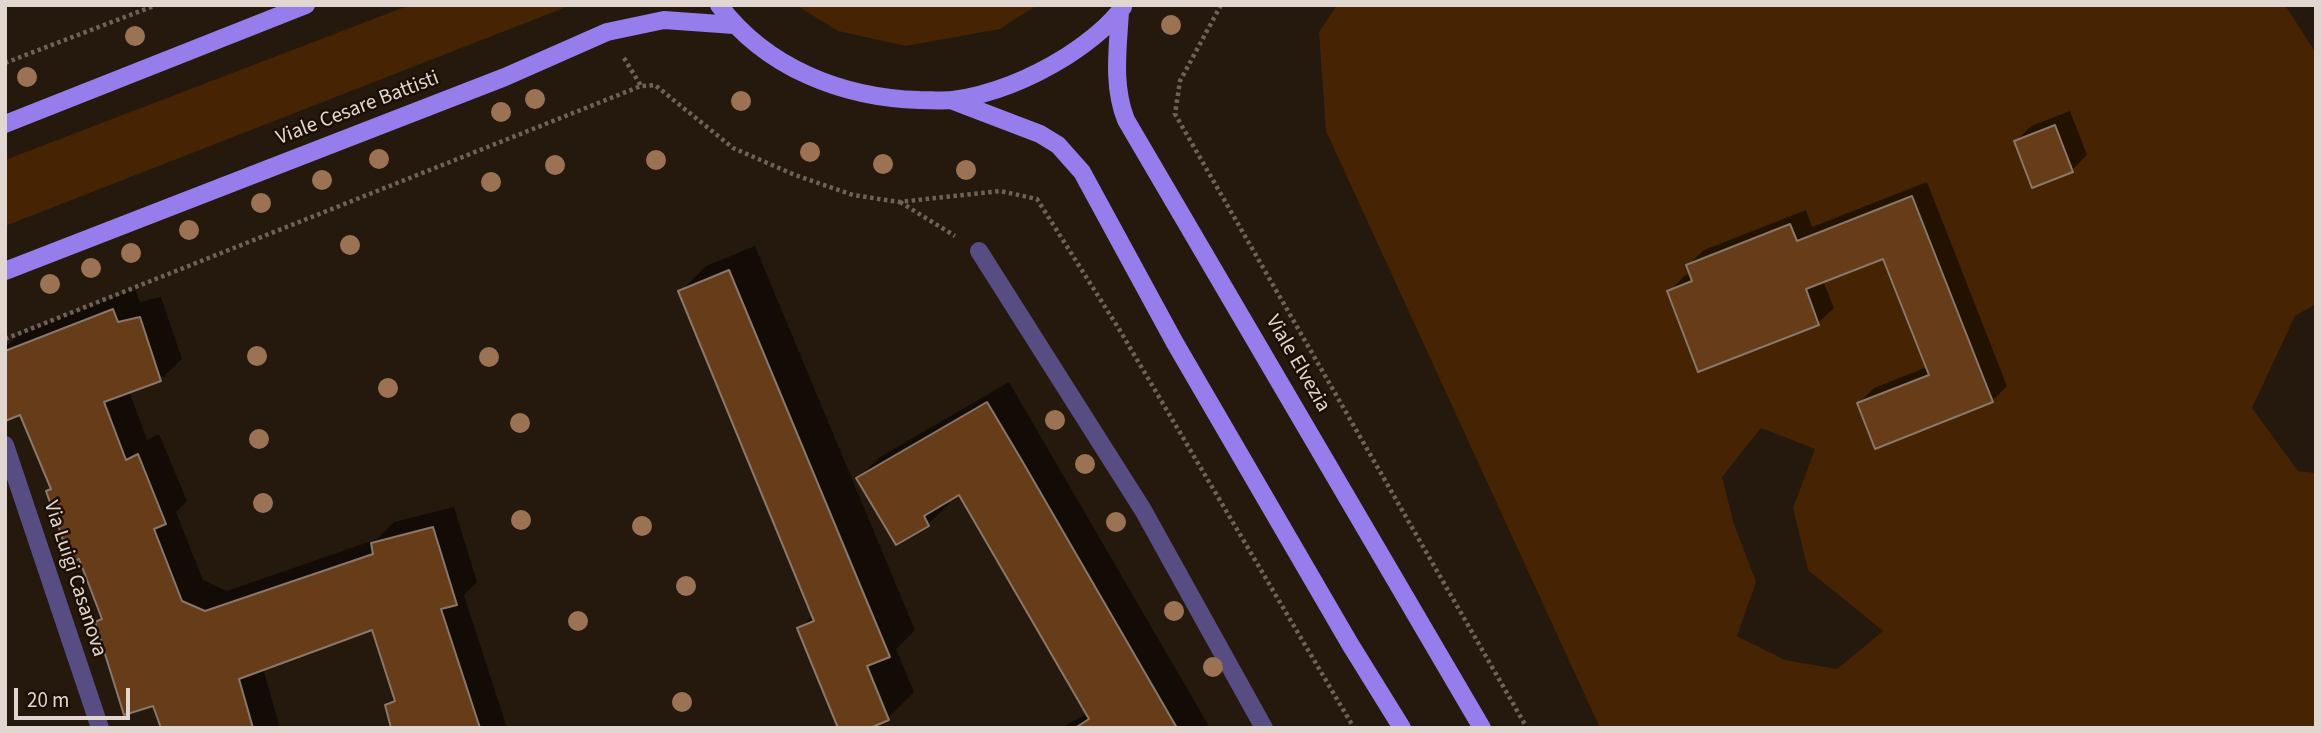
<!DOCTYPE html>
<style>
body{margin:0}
#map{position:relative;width:2321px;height:733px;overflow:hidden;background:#25180d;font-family:"Source Sans 3",sans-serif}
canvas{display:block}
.frame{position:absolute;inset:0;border:7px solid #e1d7d0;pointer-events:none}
.scale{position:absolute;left:14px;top:688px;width:116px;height:32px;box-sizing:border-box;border:4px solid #e1d7d0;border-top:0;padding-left:9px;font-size:21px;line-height:24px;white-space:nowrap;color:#e1d7d0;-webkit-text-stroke:5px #1c0f05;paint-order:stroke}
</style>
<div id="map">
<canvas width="2321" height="733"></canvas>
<div class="frame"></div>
<div class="scale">20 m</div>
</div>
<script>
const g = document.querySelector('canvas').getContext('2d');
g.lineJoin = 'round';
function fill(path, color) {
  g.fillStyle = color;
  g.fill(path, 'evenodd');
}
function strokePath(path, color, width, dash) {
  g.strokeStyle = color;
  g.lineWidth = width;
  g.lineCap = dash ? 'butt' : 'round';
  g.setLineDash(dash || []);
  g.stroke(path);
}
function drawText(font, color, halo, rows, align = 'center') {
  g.font = font + ' "Source Sans 3",sans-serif';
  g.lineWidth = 5;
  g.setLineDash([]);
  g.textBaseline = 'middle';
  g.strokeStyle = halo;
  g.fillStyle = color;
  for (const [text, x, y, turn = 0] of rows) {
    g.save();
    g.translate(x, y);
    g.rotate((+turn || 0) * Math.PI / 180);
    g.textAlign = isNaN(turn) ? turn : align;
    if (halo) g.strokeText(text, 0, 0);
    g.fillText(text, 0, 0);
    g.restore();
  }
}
fill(new Path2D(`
 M410,5L569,6L5,226V160Z
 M796,5H1037L1000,29L906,46L838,31Z
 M1337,5H2285L2316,53V304L2295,316L2252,408L2298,471L2316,473V728H1600L1326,131L1319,32ZM2054,126L2072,172L2032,188L2014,141ZM1911,196L1993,402L1875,449L1857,403L1929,375L1883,259L1806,289L1819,325L1698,371L1667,291L1692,281L1687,265L1790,224L1797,241ZM1761,428L1815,449L1793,508L1808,570L1883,631L1837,669L1785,660L1737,636L1756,582L1734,524L1722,477Z`), '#452303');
fill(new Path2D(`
 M2070,111L2087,155L2072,170L2016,141L2031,126Z
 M1927,182L2007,386L1992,401L1859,403L1874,388L1927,367L1884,257L1823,281L1834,308L1818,323L1699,370L1669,292L1684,276L1691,273L1688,265L1704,250L1806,210L1812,227Z
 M755,246L915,630L896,649L914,692L888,718L799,629L814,614L680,292L706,266Z
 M135,289L140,302L161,297L182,359L160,380L129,391L147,440L159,434L187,501L176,512L203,580L227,591L377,539L394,522L454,507L477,582L464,595L507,728H392L387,705L395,697L373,628L263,668L280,728H163L154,704L97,623L103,616L80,557L48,492L52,487L21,413L5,417V348L19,334Z
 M1009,382L1210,728H1061L1088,713L959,493L948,500L950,503L928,524L896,543L858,478L880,457Z`), '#0007');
const building = new Path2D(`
 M2055,125L2073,172L2032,188L2014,141Z
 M1912,196L1993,402L1875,449L1857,403L1929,375L1883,259L1806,289L1819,325L1698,372L1667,291L1692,281L1686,265L1790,224L1797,241Z
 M729,270L890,657L867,666L889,720L870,728H838L797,628L814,621L678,291Z
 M113,309L118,322L140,317L161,381L104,402L126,460L138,454L166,524L154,529L182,601L205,611L373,554L371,543L433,527L457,605L441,609L480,728H391L385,705L395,701L372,630L239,679L253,728H161L153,706L124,715L95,622L102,619L79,559L71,563L46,491L51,489L20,415L5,421V351Z
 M987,402L1021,459L1177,728H1075L1089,719L959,495L924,516L929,526L896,545L856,478Z`);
fill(building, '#673d19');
strokePath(building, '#89776a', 2);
strokePath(new Path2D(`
 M1221,5L1180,81L1175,114L1527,728
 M624,58L641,86
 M5,63L156,5
 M900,202L955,236
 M5,339L641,86L655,85L733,148L795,175L853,195L899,202L1000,191L1037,199L1119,329L1354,728`), '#6e6258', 4.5, [3.5, 3.5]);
strokePath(new Path2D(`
 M979,251L1143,510L1264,728
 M5,445L100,728`), '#574d82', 18);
strokePath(new Path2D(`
 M719,5C766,68 843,98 920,100C931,100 942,101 953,100C994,94 1032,78 1067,56C1087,43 1109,26 1123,7
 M1120,11C1118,48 1112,85 1126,120L1482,728
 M951,100L1040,134L1058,145L1082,172L1175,343L1350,644L1402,728
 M5,124L306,5
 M5,271L505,77L607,32L664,20L734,25`), '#957deb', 18);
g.fillStyle = '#9b7354';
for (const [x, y] of [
 [1171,25],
 [135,36],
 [27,77],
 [535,99],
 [741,101],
 [501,112],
 [810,152],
 [379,159],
 [656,160],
 [883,164],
 [555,165],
 [966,170],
 [322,180],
 [491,182],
 [261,203],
 [189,230],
 [350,245],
 [131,253],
 [91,268],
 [50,284],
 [257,356],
 [489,357],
 [388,388],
 [1055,420],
 [520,423],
 [259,439],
 [1085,464],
 [263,503],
 [521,520],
 [1116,522],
 [642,526],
 [686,586],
 [1174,611],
 [578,621],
 [1213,667],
 [682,702]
]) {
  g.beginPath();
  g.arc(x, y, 10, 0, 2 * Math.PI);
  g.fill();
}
drawText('21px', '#e1d7d0', '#1c0f05', [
 ["Viale Cesare Battisti",358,109,-21],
 ["Viale Elvezia",1297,364,60],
 ["Via Luigi Casanova",74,579,72]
]);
</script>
